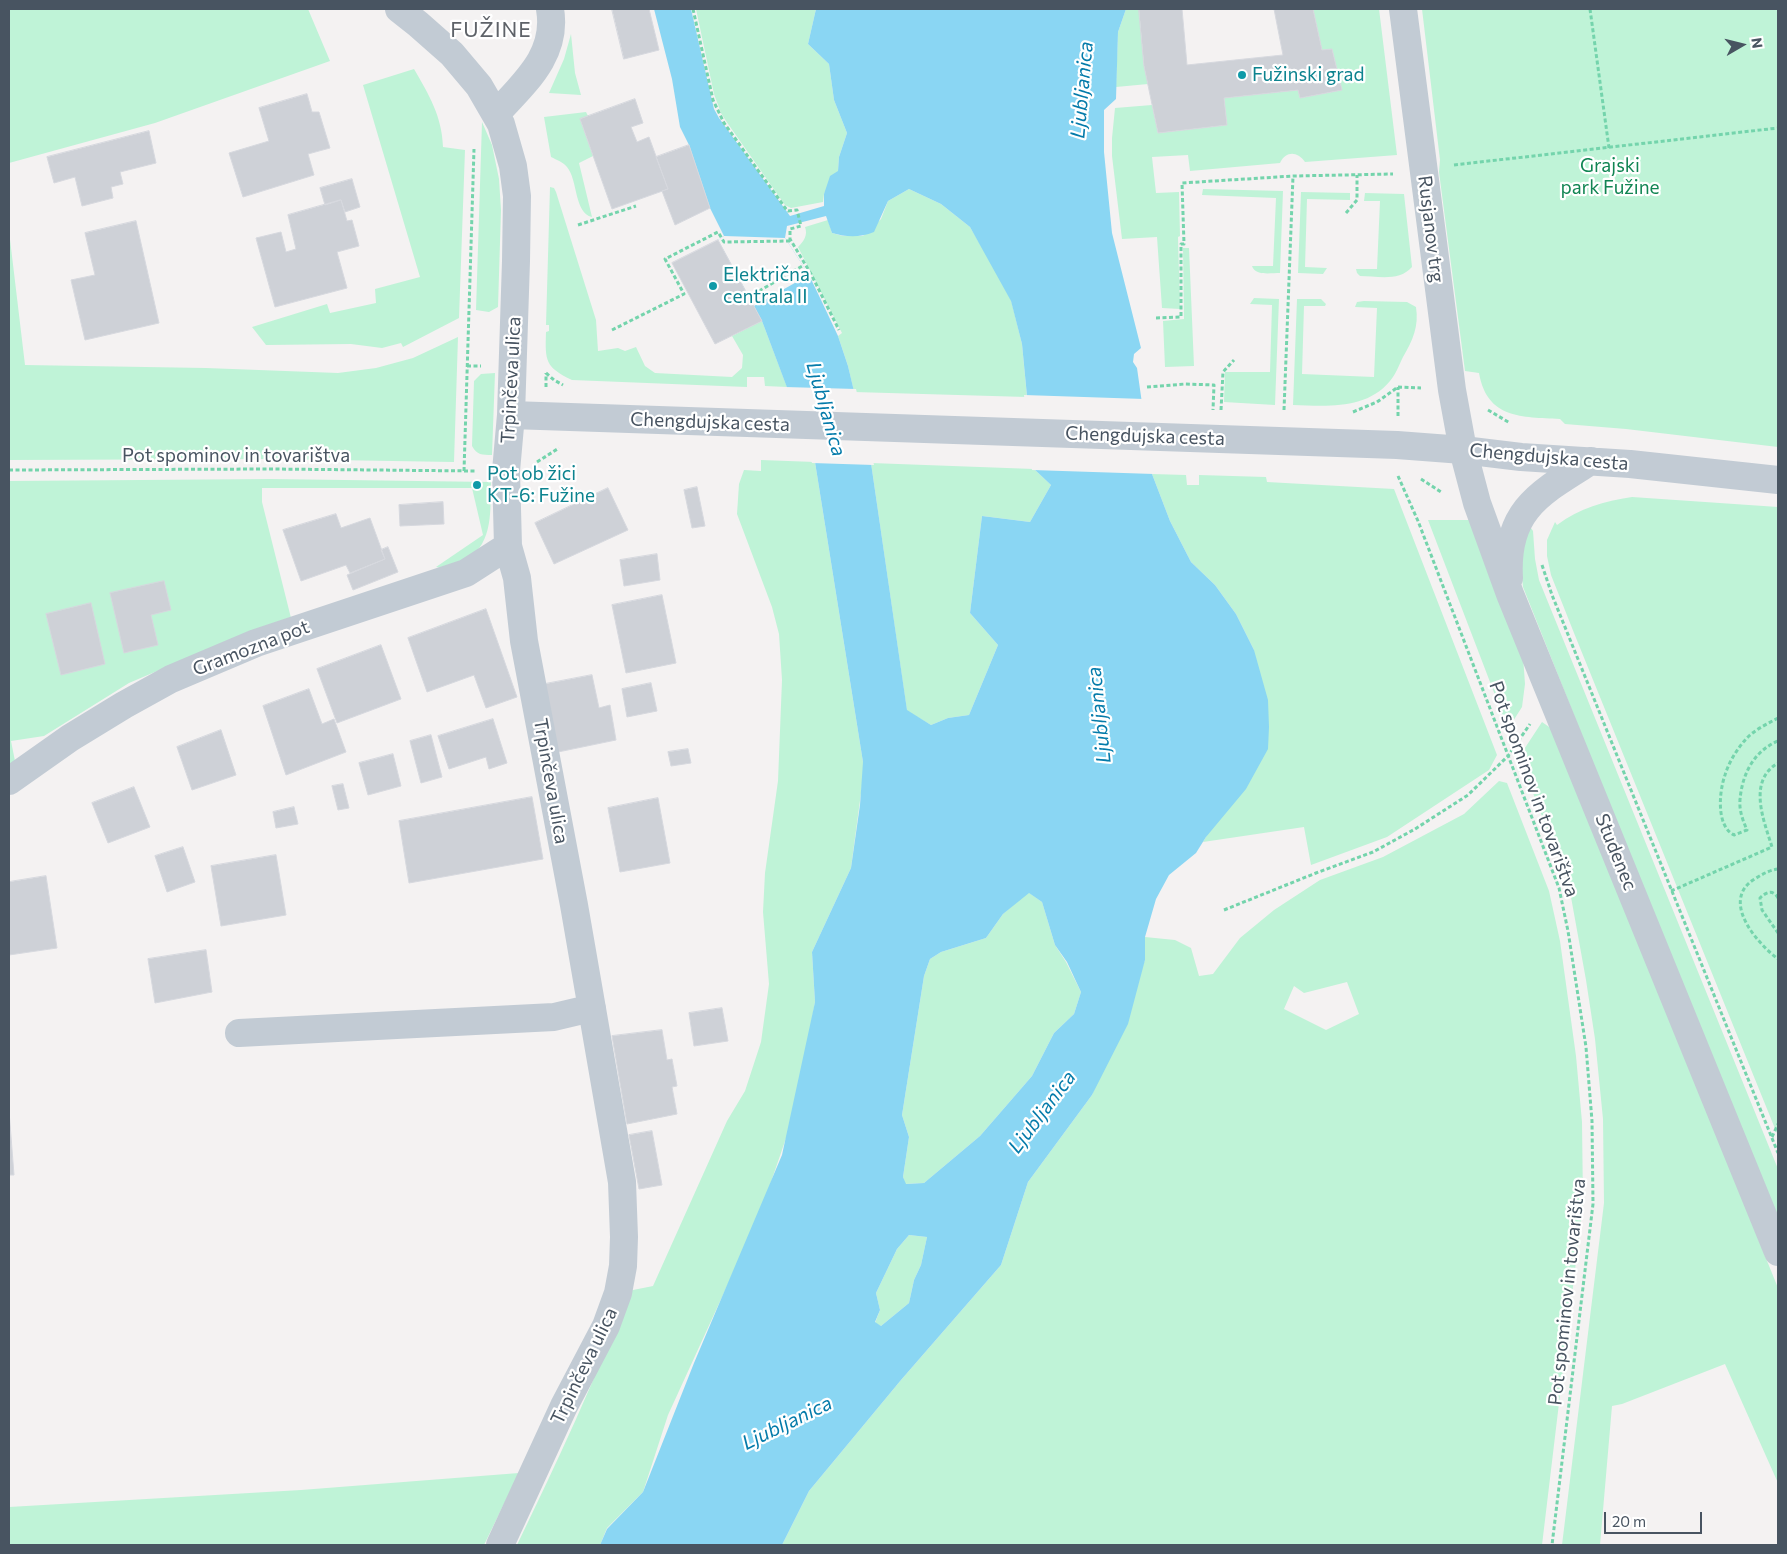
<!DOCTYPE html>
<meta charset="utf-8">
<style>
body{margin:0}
#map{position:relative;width:1787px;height:1554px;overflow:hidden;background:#f4f2f2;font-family:Commissioner,sans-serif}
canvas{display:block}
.frame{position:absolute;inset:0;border:10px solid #485461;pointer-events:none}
.north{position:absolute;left:1717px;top:20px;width:50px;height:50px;-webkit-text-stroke:4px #fff;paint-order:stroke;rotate:82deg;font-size:14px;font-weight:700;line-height:20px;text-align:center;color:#485461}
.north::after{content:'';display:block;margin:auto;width:18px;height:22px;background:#485461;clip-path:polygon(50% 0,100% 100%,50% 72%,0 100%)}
.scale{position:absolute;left:1604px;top:1512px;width:98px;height:22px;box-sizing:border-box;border:2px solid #485461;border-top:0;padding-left:6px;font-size:15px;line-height:18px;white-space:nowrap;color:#485461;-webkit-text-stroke:4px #fff;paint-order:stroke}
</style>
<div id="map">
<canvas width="1787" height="1554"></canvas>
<div class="frame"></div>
<div class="north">N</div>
<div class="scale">20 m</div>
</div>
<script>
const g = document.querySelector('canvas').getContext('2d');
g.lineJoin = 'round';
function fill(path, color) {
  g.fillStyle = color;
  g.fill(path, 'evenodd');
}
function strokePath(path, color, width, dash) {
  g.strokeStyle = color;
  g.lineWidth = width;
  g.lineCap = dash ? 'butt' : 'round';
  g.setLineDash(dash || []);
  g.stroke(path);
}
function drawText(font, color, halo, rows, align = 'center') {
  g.font = font + ' Commissioner,sans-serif';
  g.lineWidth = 4.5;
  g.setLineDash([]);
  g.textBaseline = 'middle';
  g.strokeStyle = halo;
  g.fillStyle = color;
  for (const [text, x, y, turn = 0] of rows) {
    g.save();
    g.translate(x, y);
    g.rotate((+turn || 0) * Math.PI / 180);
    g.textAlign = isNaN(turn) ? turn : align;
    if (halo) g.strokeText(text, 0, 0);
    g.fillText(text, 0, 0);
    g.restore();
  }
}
fill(new Path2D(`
 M9,9H308L330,61L155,123L9,163Z
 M696,9H816L808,44L829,64L834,100L847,133L839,157L838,172L824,194L823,202L791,208L785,205L726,121L721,113L714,94Z
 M1126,9H1139L1144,66L1148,84L1116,87L1118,32Z
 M1313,9H1379L1397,155L1305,162C1297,151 1286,151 1280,163L1190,171L1188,155L1152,157L1156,193L1179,192L1180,236L1178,237L1180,309L1162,308L1157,237L1122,239L1112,156V138L1115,108L1152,105L1158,133L1227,125L1224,98L1298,90L1300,98L1342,90L1332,49L1322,50Z
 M1422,9H1778V447L1626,429L1565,424L1560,419C1522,417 1487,419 1479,373L1465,371L1439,172L1440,160Z
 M571,34L575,73L581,95L549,93L564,59Z
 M414,69C429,95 442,116 443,147L465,150L459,318L403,347L401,343L382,348L351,344L266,345L252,327L327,304L330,313L376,303L375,289L420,277L363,85Z
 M586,112L588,116L580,119L593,156L579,163L592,217C574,213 578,180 567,167C563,162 557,160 551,157L544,117Z
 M482,122L492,145L499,179L501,210L498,307L489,312L476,310Z
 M550,187L554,188L556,192L596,320L598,351L618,348L625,351L636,347L645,366L655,373L732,377L742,368L743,355L732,336L762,321L787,387L765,386L764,377H747V387L572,380C545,367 545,361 546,332L549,331V325H546Z
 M909,189L941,204L970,227L993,266L1011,300L1022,344L1027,397L854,392L848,366L838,336L842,333L798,247C804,241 808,235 805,227L828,220L832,233L843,236H863L881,219L888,201Z
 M1203,189L1283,191L1280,273C1270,273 1255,276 1252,266H1273L1276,198L1202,195Z
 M1301,192L1350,193V200L1307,199L1305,267L1327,268L1323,274L1298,273Z
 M1365,193L1404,194L1412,267C1399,282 1377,276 1360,276L1357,273L1356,269H1377L1380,201H1364Z
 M9,231L25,365L206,368L338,373L376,368L413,358L458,337L454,462L270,459L9,460Z
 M1183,248H1189L1194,366L1165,367L1163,321L1184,319Z
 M1254,298L1279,299L1275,405L1224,402L1225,372H1270L1272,305L1250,304Z
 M1297,299H1321L1326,304L1325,306H1304L1302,374L1374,377L1377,308L1355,307L1357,302L1364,301L1407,302L1416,307C1419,326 1413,340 1403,357C1399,365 1396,374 1390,381C1366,410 1327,406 1293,405Z
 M495,373L492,455C482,455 477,455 472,446L474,381L481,374Z
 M761,460L815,462L863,762L865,763L851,868L812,952L815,1002L796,1109L760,1214L668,1415L643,1492L607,1528L600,1545H517C557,1462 597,1378 628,1291L653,1286L727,1121L745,1091L761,1042L769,984L763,912L765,873L778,781L782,680L779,634L772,607L737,514L739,484L744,470L761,471Z
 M871,463L1034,469L1051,485L1030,522L982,516L970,613L998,645L969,715L948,718L931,725L907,711Z
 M1152,474L1186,475L1187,485H1199V475L1266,477L1267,482L1394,489L1497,755L1489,770L1387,837L1311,865L1304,827L1203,842L1206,837L1254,650L1236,614L1215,585L1191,562L1170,521Z
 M271,479L491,482C490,508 494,543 467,559C460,563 449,565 441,568L436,567L483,535L472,488H262V502L291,618L237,637L129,683L44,736L11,741L15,761L9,765V481Z
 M1632,497L1778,507V1136L1574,633L1551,575L1547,556V540L1555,522L1557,525C1580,508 1604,501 1632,497Z
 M1428,520H1469L1523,656L1525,684L1522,707L1508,729Z
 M1529,525L1533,531L1535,559L1539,580L1778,1169V1222L1672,962L1523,587L1520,559Z
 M1542,722L1552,729L1778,1288V1483L1725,1364L1622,1404L1612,1406L1600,1545H1562L1604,1203L1603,1119L1595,1039L1586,980L1569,886L1519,757Z
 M1499,781L1507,783L1549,891L1560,941L1576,1056L1582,1122L1583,1203L1542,1545H782L809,1491L901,1380L1001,1265L1028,1182L1092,1095L1145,960V937L1175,940L1191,948L1199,976L1213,974L1240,938L1274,910L1320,880L1383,857L1464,814ZM1347,982L1359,1014L1326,1030L1284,1009L1294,986L1304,993Z
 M1028,892L1042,902L1055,945L1066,962L1081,992L1074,1014L1054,1033L1032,1076L980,1136L924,1183L905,1184L903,1177L909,1137L902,1115L924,976L930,959L941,952L986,938L1003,914Z
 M909,1235L927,1237L921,1265L914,1280L909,1303L881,1326L875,1323L880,1310L876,1293L897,1249Z
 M519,1473L484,1545H9V1507L301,1490Z`), '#bff3d7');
fill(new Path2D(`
 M654,9H691L714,109L719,118L790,216L824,206V194L830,176L838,171L839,157L847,133L834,100L829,64L808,44L816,9H1126L1118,32L1116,99L1104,110V152L1112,233L1141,348L1134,354L1133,362L1137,368L1152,474L1170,521L1191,562L1215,585L1236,614L1254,650L1268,700L1269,727L1268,749L1246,789L1206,837L1196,853L1169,875L1156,899L1145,937V960L1128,1024L1092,1095L1028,1182L1001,1265L901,1380L809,1491L782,1545H600L607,1529L643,1492L694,1363L782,1155L815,1002L812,952L851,868L860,805L863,762L815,462L762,321L718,240L724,236L710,208L689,145L680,127L672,79ZM909,189L941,204L970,227L1011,301L1022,344L1034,469L1051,485L1030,522L982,516L970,613L998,645L969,715L948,718L931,725L907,710L871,463L848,366L838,336L822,302L809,275L785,238L787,226L826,216L832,233C846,237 859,238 874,232L888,201ZM1029,893L1042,902L1055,945L1067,962L1081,992L1074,1014L1054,1033L1032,1076L980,1136L924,1183L906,1184L903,1177L909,1137L902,1115L924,976L930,959L941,952L986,938L1003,914ZM909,1235L927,1237L921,1265L914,1280L909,1303L881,1326L875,1322L880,1310L876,1293L897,1249Z`), '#8ad6f3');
fill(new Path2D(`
 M724,236L785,238L809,275L754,306L718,240Z
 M785,387L856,389L874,465L812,463Z
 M1024,395L1144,399L1154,474L1032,470Z`), '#f4f2f2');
const building = new Path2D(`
 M612,9H649L659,50L624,59Z
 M1139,9H1182L1187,65L1283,55L1274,9H1313L1322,50L1332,49L1342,90L1300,98L1298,90L1224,98L1227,125L1158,133L1144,66Z
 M307,94L312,112H319L330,148L308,154L314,175L243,197L229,153L269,141L259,108Z
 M635,99L643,123L631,127L637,142L649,137L668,189L612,209L580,119Z
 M149,131L156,163L120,172L123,184L111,187L113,198L82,206L75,177L54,183L47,157Z
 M689,145L710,208L675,225L662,191L668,189L656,157Z
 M352,179L360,207L345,212L341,200L325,205L320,188Z
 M341,200L347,221L352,220L359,246L337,252L347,288L275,307L256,238L281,232L286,252L296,249L288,215Z
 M136,221L159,323L85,340L71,280L95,275L85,233Z
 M718,240L762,321L715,344L672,263Z
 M697,487L705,526L692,528L684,490Z
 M608,488L628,530L554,564L535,523Z
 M443,502L444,524L400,526L399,505Z
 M336,514L341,528L370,518L385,559L350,573L346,565L301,581L283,530Z
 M388,547L398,572L353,590L347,575L385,559L381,550Z
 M657,554L660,580L624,586L620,560Z
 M164,581L171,610L151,615L158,645L124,653L110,593Z
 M662,595L676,663L626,673L612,605Z
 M91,603L105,664L61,675L46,614Z
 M486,609L517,697L486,708L474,675L427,692L408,638Z
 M381,645L401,699L337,723L317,669Z
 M592,675L599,708L610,705L616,740L558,752L545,684Z
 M651,683L657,711L627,717L622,689Z
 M309,689L322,724L334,719L346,752L286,775L263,706Z
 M493,719L507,763L489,769L486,757L449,769L438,736Z
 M221,730L236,775L192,790L177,747Z
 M431,735L442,777L421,783L410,741Z
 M688,749L691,763L671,766L668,752Z
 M393,754L401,786L368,795L359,763Z
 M343,784L349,808L338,810L332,786Z
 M134,787L150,827L108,843L92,803Z
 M532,797L543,859L409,883L399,821Z
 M658,798L670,863L620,872L608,808Z
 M294,807L298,824L276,828L273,812Z
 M183,847L195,882L167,892L155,856Z
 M276,855L286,915L221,926L211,866Z
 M46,876L57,948L9,955V882Z
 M206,950L212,992L155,1003L148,959Z
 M722,1008L728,1041L694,1046L689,1013Z
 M662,1030L667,1060L672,1059L677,1086L672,1087L677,1114L627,1124L612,1036Z
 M9,1111L14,1175H9Z
 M652,1131L662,1185L639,1189L629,1135Z`);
fill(building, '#ced1d7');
strokePath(building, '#d6d8de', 1);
strokePath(new Path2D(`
 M693,9L713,100L724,123L786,209L788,211L797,210L801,226L790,229V239L811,274L839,330
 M1590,9L1609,148
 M1454,165L1778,128
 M1346,213L1357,200V175
 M578,225L636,206
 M759,291L804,265
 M1156,318L1181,317V244H1184L1182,183L1293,176L1393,174
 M612,330L684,294L665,259L718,232L724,242L791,241
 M467,366H481
 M546,373L554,380L563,385
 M546,387V373
 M1147,387L1185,384L1214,385L1213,410
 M1398,387L1421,388
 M1221,410L1223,372L1234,360
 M1284,410L1293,176
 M1488,410L1510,423
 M1353,412L1377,402L1398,387
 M1398,416V387
 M537,462L559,448
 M9,470L271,469L476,471
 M464,471L474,149
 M1398,476L1418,521L1559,888L1568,931L1586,1047L1592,1121L1593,1204L1552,1545
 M1421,479L1441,492
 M1542,565L1552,595L1778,1153
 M1778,718C1767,724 1754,730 1746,739C1737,749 1729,762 1725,775C1719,792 1716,826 1734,835L1747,830C1743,821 1739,810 1740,800C1742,774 1754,751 1778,741
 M1778,869C1769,870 1761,875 1753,880C1721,902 1757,943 1778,959
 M1671,891L1772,847C1764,821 1747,781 1778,763
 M1778,898C1773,889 1766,892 1760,898L1762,910L1778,933
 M1224,910L1316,873L1373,852L1415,829L1468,795L1508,756L1530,724
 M1772,1137L1778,1124`), '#74d4ac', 3, [4, 2.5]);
strokePath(new Path2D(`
 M399,9L418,24L452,54L479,86L501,124L513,166L517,196L516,261L511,415L506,471L508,546L517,578L524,641L574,905L622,1182L624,1237L623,1266L618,1293L606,1326L564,1406L500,1545
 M1403,9L1452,390L1463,450L1477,503L1510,594L1778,1252
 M496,114C524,83 558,55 550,9
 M511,415L1397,445L1463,450L1521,457L1630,464L1778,480
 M1509,578C1505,510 1540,493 1591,461
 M9,781L70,738L124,705L171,679L256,643L466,573L508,546
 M239,1033L554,1017L592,1008`), '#c2cbd4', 28);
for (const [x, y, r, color] of [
 [1242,75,5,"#0f9aa8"],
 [713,286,5,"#0f9aa8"],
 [477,485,5,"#0f9aa8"]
]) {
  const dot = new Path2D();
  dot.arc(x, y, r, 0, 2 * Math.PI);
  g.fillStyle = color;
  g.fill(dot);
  strokePath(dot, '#fff', 2);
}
drawText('19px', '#0d838f', '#fff', [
 ["Fužinski grad",1252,75],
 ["Električna",723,275],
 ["centrala II",723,297],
 ["Pot ob žici",487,474],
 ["KT-6: Fužine",487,496]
], 'left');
drawText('19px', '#118553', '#fff', [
 ["Grajski",1610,166],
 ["park Fužine",1610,188]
]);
drawText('19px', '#485461', '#fff', [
 ["Rusjanov trg",1431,229,83],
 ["Trpinčeva ulica",511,380,-87],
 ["Chengdujska cesta",710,422,2],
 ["Chengdujska cesta",1145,436,2],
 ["Pot spominov in tovarištva",236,456],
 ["Chengdujska cesta",1549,457,5],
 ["Gramozna pot",251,648,-21],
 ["Trpinčeva ulica",551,781,80],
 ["Pot spominov in tovarištva",1534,789,70],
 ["Studenec",1616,852,68],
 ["Pot spominov in tovarištva",1567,1292,-84],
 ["Trpinčeva ulica",584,1366,-64]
]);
drawText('italic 20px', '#047baa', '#fff', [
 ["Ljubljanica",1082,90,-85],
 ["Ljubljanica",826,409,74],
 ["Ljubljanica",1099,715,-96],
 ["Ljubljanica",1042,1112,-53],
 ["Ljubljanica",787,1423,-26]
]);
g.letterSpacing = '1px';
drawText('21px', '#5e6268', '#fff', [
 ["FUŽINE",491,30]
]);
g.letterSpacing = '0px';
</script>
